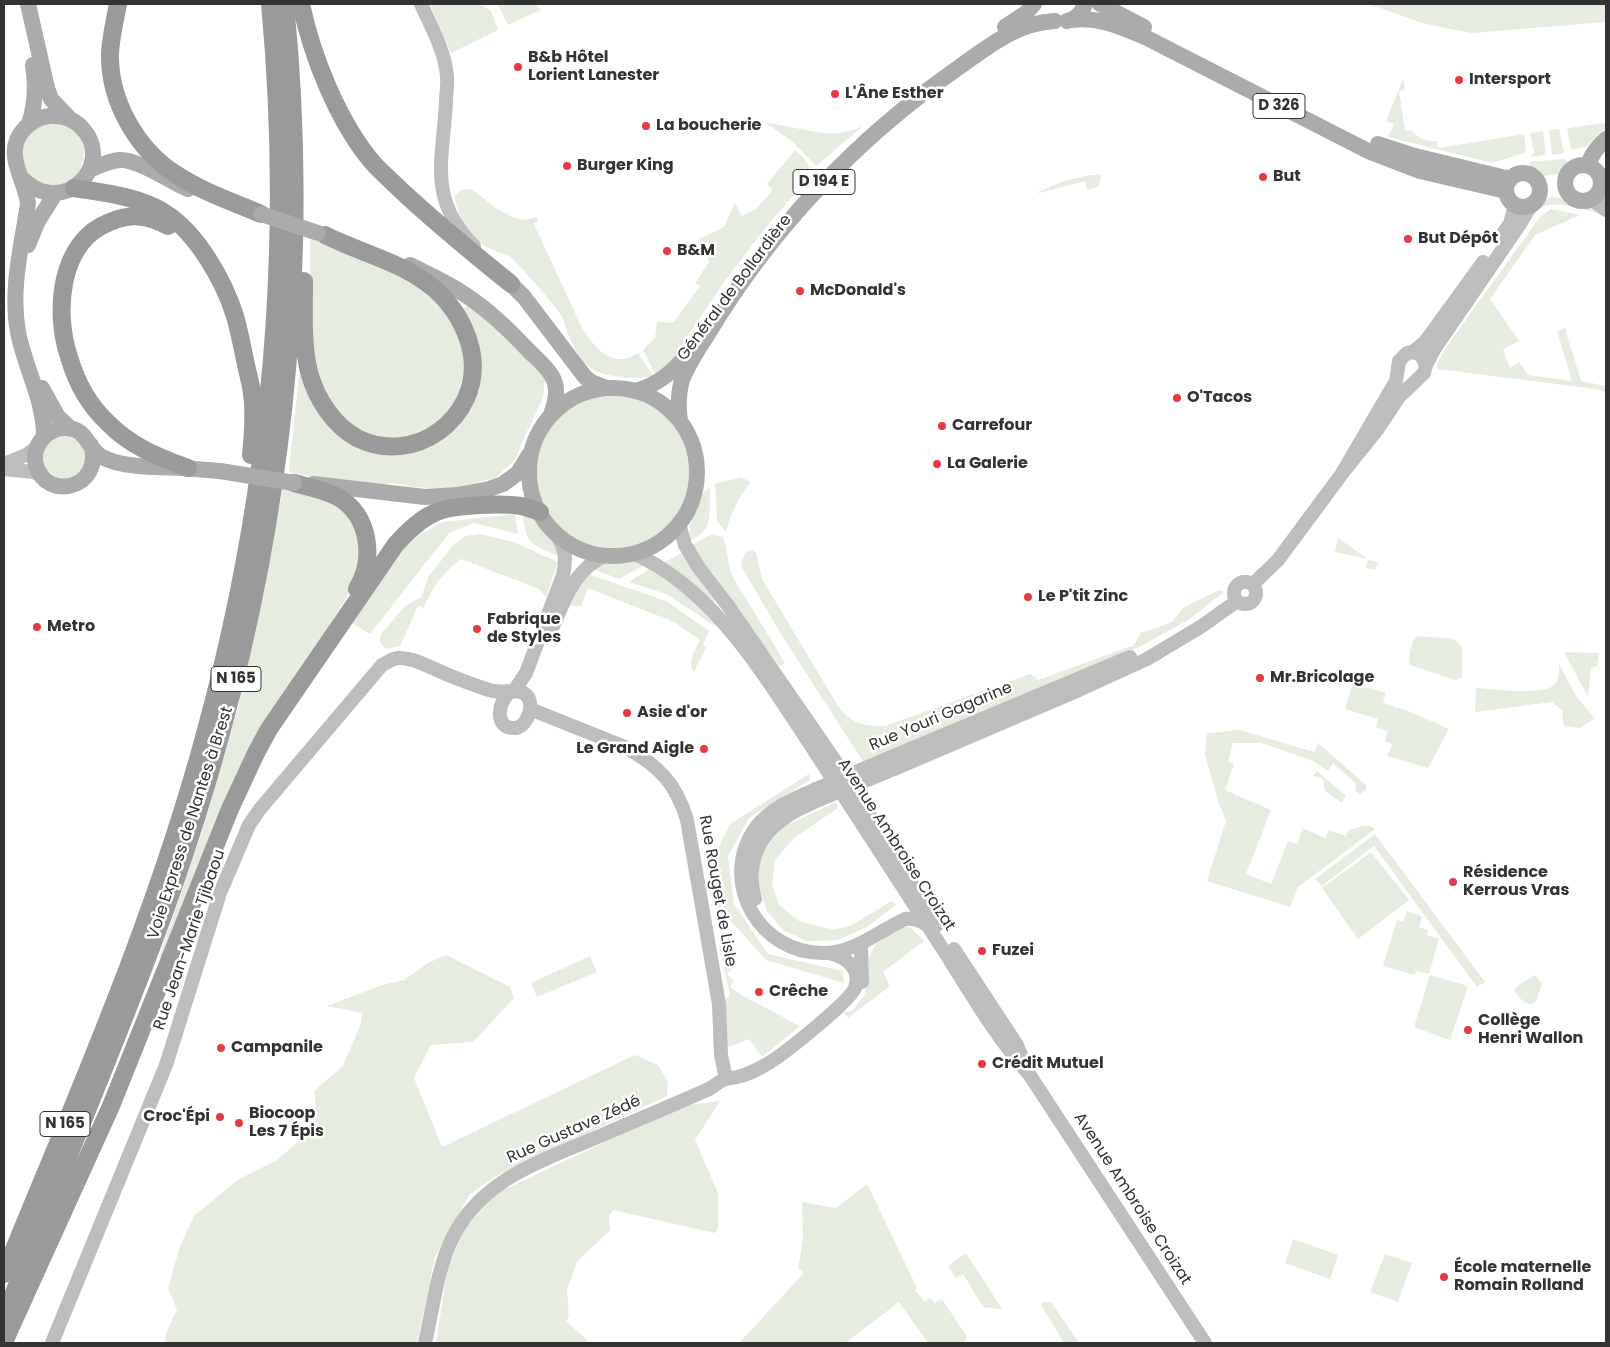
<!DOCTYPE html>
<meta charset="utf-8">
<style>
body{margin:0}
#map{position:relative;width:1610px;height:1347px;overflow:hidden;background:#fff;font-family:Poppins,sans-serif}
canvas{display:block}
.frame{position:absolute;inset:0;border:5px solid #333;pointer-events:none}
</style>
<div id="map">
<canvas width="1610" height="1347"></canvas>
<div class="frame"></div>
</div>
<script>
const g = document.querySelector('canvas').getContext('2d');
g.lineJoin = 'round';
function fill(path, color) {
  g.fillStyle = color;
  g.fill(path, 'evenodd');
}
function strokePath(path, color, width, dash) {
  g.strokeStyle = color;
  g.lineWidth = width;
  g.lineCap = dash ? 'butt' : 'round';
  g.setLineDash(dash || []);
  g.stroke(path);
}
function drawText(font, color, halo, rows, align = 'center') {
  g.font = font + ' Poppins,sans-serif';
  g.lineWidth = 5;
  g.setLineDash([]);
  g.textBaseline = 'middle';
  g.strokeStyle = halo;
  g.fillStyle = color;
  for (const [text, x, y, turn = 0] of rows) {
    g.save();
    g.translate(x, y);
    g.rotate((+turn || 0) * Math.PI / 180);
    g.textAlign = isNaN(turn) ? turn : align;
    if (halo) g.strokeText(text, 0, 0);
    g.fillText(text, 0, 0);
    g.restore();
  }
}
fill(new Path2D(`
 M430,4H479L491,11L498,30L451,53Z
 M498,4H534L541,10L508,25Z
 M1369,4H1606V22L1472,33L1425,24Z
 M1403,79L1405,90L1399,91L1405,131L1411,130C1419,139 1425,141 1437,141L1438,148L1524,134L1526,148L1524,153L1492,163L1388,137L1394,124L1386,121Z
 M22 154a31 31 0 1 1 62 0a31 31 0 1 1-62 0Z
 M766,123C800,126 829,142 863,126L816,166L792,141Z
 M1606,123V128L1601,132L1587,146L1571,150L1567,128Z
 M1559,129L1564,153L1552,155L1549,130Z
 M1543,131L1546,155L1531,157L1534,152L1530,133Z
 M795,150C806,160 814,166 806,181L766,227L724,282L673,358L657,374L655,373L643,350L655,338L657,322H674L700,286L695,283L709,262L699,239L724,227L735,203L742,216L756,209L773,190L767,184Z
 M1565,159L1568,164L1559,174L1543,176L1534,168L1528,167L1530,162Z
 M1091,175H1102L1098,187L1087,190L1085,181L1039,193L1038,192L1064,181Z
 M467,189L473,190L497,209L515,218L525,220L537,217L538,221L534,223L535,226L582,328C595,348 612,370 638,353L653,376C636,380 600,378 587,365C580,359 573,345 569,336C565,329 566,322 561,315C546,295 528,275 511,257C504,253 496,252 489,248C471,240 456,215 455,196L461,190Z
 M1549,197L1563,198C1575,211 1593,203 1601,214C1585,210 1553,198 1539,209C1535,213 1532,218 1529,222H1525Z
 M1551,209L1580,215L1535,235L1490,299L1519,341L1503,349L1510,368L1519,362L1528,375L1572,381L1557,331L1565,328L1581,381L1606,386V394L1601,390L1580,387L1437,369V363L1447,346L1540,217Z
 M314,239L392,270L428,292L447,313L460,340L465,366L458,395L450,410L437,423L408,437L393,439L377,438L359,432L332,406L318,377L311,325L310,240Z
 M469,305L517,350L545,379L543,397L523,440L516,459L495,478L451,489L414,487L392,483L373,486L290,473L289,470L299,376H305L317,406L384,454L452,431L472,406L481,375L463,309Z
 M537 472a76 76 0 1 1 152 0a76 76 0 1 1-152 0Z
 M43 457a21 21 0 1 1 42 0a21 21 0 1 1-42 0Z
 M741,477L751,482C737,499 732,511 726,532L717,521L715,484Z
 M283,488L321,498L339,505L352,519L359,534L360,557L357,576L348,595L326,631L255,737L165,958L159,957L202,832L238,708Z
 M710,488C709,501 713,525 701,534C698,537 693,538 690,540C687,530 696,501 703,493C705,491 707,489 710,488Z
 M522,513L533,517L544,532L556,543L559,556C530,544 527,545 522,513Z
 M515,514L518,534L474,523L449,533L370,634L352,623L404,548L419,535L443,522Z
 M480,534L513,542L558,562L546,597L539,589L461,559C443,572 432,587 424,608L418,606L400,646L387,649L381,644L380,639L381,634L405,606L421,597L429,576L454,544L465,536Z
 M712,534L723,537L725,544L731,574L785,663L779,666L748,624L712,580L692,545Z
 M1338,538L1369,560L1378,562L1375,570L1366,568L1368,559L1335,552Z
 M753,550L756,552L762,579L838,706C851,723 863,727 885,726L1030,674L1038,680L1134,645L1141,633L1172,622L1183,608L1219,590L1224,592L1188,620L1139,647L864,763L781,634L741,566L742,559L747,551Z
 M683,552L715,601L713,602L665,562Z
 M635,561L644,565L619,579L590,568L597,564Z
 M651,568L691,599L716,625L715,626L666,594L629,582Z
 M588,574L666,601L709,631L703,644L706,648L694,672C687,662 695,651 700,640L674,622L588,588L581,606H571L576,591Z
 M1417,636L1453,639L1458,642L1462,647V677L1459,679L1455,680L1410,665C1408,657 1411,642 1417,636Z
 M1564,652L1599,653L1597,666L1591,668L1588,697Z
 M1559,664L1576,696L1594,718L1593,720L1580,728L1564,726L1562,710L1552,702L1475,712L1476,688C1492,689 1547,697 1556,683C1559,678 1559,670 1559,664Z
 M1353,683L1386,693L1383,703L1408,711L1449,729L1428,768L1387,756L1392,744L1385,741L1388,731L1376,727L1378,719L1345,709Z
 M1240,730L1314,752L1318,743L1366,785V790L1360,794L1355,791L1356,784L1333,763L1328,771L1313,761L1262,743H1233L1228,762L1234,764L1225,790L1271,810L1246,874L1271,884L1288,841L1297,844L1303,828L1325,838L1329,830L1346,836L1349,830C1357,828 1368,822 1375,829L1298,887L1290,907L1207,881L1226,821L1218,801L1205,754L1207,733Z
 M1317,771L1346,796L1342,803L1325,791L1323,779L1313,776Z
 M809,774L810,780L749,818L728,856L734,904L768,954L843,971L844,983L766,960L717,906L714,857L730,824Z
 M836,802L838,808L794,838L775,860L772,884L779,905L799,921L833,930L852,925L892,901L896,905L867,927L838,940L807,941L783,930L767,911L758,884L760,860L771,841L783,827Z
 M1375,834L1485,982L1477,987L1374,846L1322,886L1315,879Z
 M1371,852L1409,900L1358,939L1322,888Z
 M1407,911L1422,916L1419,927L1428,930L1427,935L1439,939L1429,974L1416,971L1415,975L1383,966L1397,920L1403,922Z
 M903,925L911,928L924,941L883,972L890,986L848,1018L844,1012L852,1011L864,996L869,979V957L875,945Z
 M719,945L729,954L724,960L733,967L727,974L734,981L730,987L743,996L800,1026L762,1057L749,1039L729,1047L727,1046L725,1000L730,995Z
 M446,955L510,987L514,998L473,1042L431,1045L414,1078L442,1147L635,1055L658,1065L668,1082L667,1096L496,1176L470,1194L435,1257L417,1343H165L166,1333L177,1310L168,1288L180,1246L194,1216L239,1179L277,1160L313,1129L317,1116L314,1091L343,1066L361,1023L362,1013L327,1006L382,985L404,980L428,963Z
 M590,956L597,972L537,997L531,983Z
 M1430,975L1468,986L1450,1040L1414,1027Z
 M1535,975L1542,984L1536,1001L1532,1004C1523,1004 1519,997 1514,990L1519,985Z
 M720,1101L695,1140L718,1193V1228L715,1233L613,1210L609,1216L610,1230L577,1262L567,1289L569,1317L566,1321L590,1343H436L447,1272L464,1228L493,1195L681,1106Z
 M867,1184L917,1288L915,1290L925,1302L930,1298L935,1303L942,1299L967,1337L964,1343H928L899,1302L845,1343H739L804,1273L798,1268L803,1240L802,1202L836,1208Z
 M1293,1239L1338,1255L1330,1279L1285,1263Z
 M966,1253L1002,1309L984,1308L963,1274L956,1278L948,1266Z
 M1385,1254L1412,1263L1398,1302L1370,1292Z
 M1041,1302H1050L1053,1305L1079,1343H1064L1043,1308Z`), '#e6ecdf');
strokePath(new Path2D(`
 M421,4C431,26 445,51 447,76C448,84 446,94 446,102C443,161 427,198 474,246
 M1600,190L1606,196
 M1591,199L1606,210
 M1501,236L1510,224L1515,205
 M1413,352L1425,342L1483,262
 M1426,365L1435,348L1520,224L1530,206
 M4,464L26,455L38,446
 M4,469L33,472L41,475
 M679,523L685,545L699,568L729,607L847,778L937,925
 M633,553C712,588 760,669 806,738C853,810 899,881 946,954C972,995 996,1037 1029,1074L1205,1343
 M1234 593a11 11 0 1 1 22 0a11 11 0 1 1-22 0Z
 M1253,584L1278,560L1341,475L1396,381L1399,361L1407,353L1413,352L1421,355L1426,365L1424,373L1399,397L1377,430L1341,475
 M551,631C565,600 574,568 607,555
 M514,691L526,673L563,575C567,557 565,551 557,534
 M530,709L625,747C659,766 676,783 687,820L719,1004L721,1055L726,1079
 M889,758L1130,657
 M894,769L1079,690L1147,659L1202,626L1237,601
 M816,789C795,798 771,808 756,827C717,882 760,955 825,953C856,952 879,931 905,919C914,918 919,920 927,925
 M755,899C745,866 758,835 786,817C796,809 809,805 821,799
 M861,944L862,982
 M954,949L1017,1045L1025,1065
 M52,1343L166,1065L220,893L249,825L260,809L382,665C388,662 392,658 399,658C415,658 431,668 446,674C460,680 474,685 489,690C501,694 518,688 525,694C536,702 528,726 516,728C493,730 498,701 510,692
 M425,1343C434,1304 438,1257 461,1223C493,1175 550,1157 600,1136C637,1120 673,1105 709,1089C714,1086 720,1081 725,1079C729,1078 733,1078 737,1077C746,1075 757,1070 765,1065C781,1057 849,1002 855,988C862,967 845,957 829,953`), '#bdbdbd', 14);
strokePath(new Path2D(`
 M28,4L47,88L51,99L71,120
 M1100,4L1144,27
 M1071,20C1098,16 1121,27 1145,37L1368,151L1420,171L1506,191
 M1067,21C1076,19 1082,13 1085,4
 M1005,27L1026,13L1034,4
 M29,124C35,106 36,84 33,65
 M1378,144L1415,156L1510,179
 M1565 183a18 18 0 1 1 36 0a18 18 0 1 1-36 0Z
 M1588,166C1590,156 1599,145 1606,139
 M89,170C98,166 109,161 119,160C136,158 171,182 188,189
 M1506 190a17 17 0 1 1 34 0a17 17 0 1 1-34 0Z
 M21,177C60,220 116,167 83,129C74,119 62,115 49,116C40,117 32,121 25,128C2,152 24,176 28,203C22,246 10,288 18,332C25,368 44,400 44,436
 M28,245L38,221L55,194
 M410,265C428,274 447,282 464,294C489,310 510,331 530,352C538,360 548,368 553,378C559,390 555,403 551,415
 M511,284L524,297L585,377L591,382L606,388
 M42,388L58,417L71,429
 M529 472a84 84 0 1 1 168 0a84 84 0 1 1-168 0Z
 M636,391C659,384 674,371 689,352
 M680,421C678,407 678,394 682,380C688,364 698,349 708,334C771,229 857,138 958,68C989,46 1016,23 1055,21
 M91,445C104,487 47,503 36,465C31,447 46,428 65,428C88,428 86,448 102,457C122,468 159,467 182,468C194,469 207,470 220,471
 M313,484L425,497L457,495L489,489L503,484L518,473L529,455`), '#ababab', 16);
strokePath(new Path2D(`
 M118,4C115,20 111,36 110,53C109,101 137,150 177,175C203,192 233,202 261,214
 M301,4C312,56 338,122 373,163C383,174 395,184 406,195C440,226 475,255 511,284
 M74,188C104,193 139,196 165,213C197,233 224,281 235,316C239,330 242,346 245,360C247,371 251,383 252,394C255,413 253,435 251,455
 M168,226C147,215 132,213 110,222C59,241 54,312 69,357C76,381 89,405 107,422C130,446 158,457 188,468
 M304,281C304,311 302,343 309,372C316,398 333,425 357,438C414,467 481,418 472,355C468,332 458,313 442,296C410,263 364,255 325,235
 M294,483C309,487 325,490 338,497C370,516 375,559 357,589
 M4,1274C77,1095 156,917 206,730C271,492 293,249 270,4
 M4,1319C57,1178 119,1040 169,899C244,688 289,467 294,243C296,163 293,83 285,4
 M4,1342L111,1106L230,809L256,753L269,729L396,544C408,531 422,517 439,511C456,505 503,503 521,506C528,507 534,510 540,512`), '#9a9a9a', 18);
strokePath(new Path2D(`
 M816,789L889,758
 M821,799L894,769`), '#bdbdbd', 14);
strokePath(new Path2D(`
 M261,214L318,233
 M220,471L294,483`), '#ababab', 16);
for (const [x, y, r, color] of [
 [518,67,5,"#e63946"],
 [1459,80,5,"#e63946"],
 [835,94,5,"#e63946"],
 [646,126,5,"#e63946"],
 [567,166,5,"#e63946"],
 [1263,177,5,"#e63946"],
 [1408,239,5,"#e63946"],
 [667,251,5,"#e63946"],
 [800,291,5,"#e63946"],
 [1177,398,5,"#e63946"],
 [942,426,5,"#e63946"],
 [937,464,5,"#e63946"],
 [1028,597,5,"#e63946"],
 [37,627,5,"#e63946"],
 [477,629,5,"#e63946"],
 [1260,678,5,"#e63946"],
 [627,713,5,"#e63946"],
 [704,749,5,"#e63946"],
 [1453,882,5,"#e63946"],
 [982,951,5,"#e63946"],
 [759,992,5,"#e63946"],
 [1468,1030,5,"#e63946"],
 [221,1048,5,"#e63946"],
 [982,1064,5,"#e63946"],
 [220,1117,5,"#e63946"],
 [239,1123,5,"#e63946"],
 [1444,1277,5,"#e63946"]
]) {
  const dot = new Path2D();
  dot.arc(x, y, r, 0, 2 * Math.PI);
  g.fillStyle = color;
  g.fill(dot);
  strokePath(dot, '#fff', 2);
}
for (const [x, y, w] of [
 [1279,106,52],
 [824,182,62],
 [236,679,50],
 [65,1124,50]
]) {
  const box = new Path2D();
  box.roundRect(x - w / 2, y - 12.5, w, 25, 4);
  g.fillStyle = '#fff';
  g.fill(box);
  strokePath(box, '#333', 1);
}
drawText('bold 15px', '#333', null, [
 ["D 326",1279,106],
 ["D 194 E",824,182],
 ["N 165",236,679],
 ["N 165",65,1124]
]);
drawText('bold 16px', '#333', '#fff', [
 ["B&b Hôtel",528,58],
 ["Lorient Lanester",528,76],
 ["Intersport",1469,80],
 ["L'Âne Esther",845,94],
 ["La boucherie",656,126],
 ["Burger King",577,166],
 ["But",1273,177],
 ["But Dépôt",1418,239],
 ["B&M",677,251],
 ["McDonald's",810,291],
 ["O'Tacos",1187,398],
 ["Carrefour",952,426],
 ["La Galerie",947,464],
 ["Le P'tit Zinc",1038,597],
 ["Fabrique",487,620],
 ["de Styles",487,638],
 ["Metro",47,627],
 ["Mr.Bricolage",1270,678],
 ["Asie d'or",637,713],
 ["Le Grand Aigle",694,749,"right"],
 ["Résidence",1463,873],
 ["Kerrous Vras",1463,891],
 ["Fuzei",992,951],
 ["Crêche",769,992],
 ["Collège",1478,1021],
 ["Henri Wallon",1478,1039],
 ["Campanile",231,1048],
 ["Crédit Mutuel",992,1064],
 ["Biocoop",249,1114],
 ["Les 7 Épis",249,1132],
 ["Croc'Épi",210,1117,"right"],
 ["École maternelle",1454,1268],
 ["Romain Rolland",1454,1286]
], 'left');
drawText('16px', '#333', '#fff', [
 ["Général de Bollardière",735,288,-53],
 ["Rue Youri Gagarine",941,717,-23],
 ["Voie Express de Nantes à Brest",191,823,-72],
 ["Avenue Ambroise Croizat",896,845,57],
 ["Rue Rouget de Lisle",717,891,80],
 ["Rue Jean-Marie Tjibaou",190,940,-71],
 ["Rue Gustave Zédé",574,1130,-24],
 ["Avenue Ambroise Croizat",1132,1199,57]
]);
</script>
